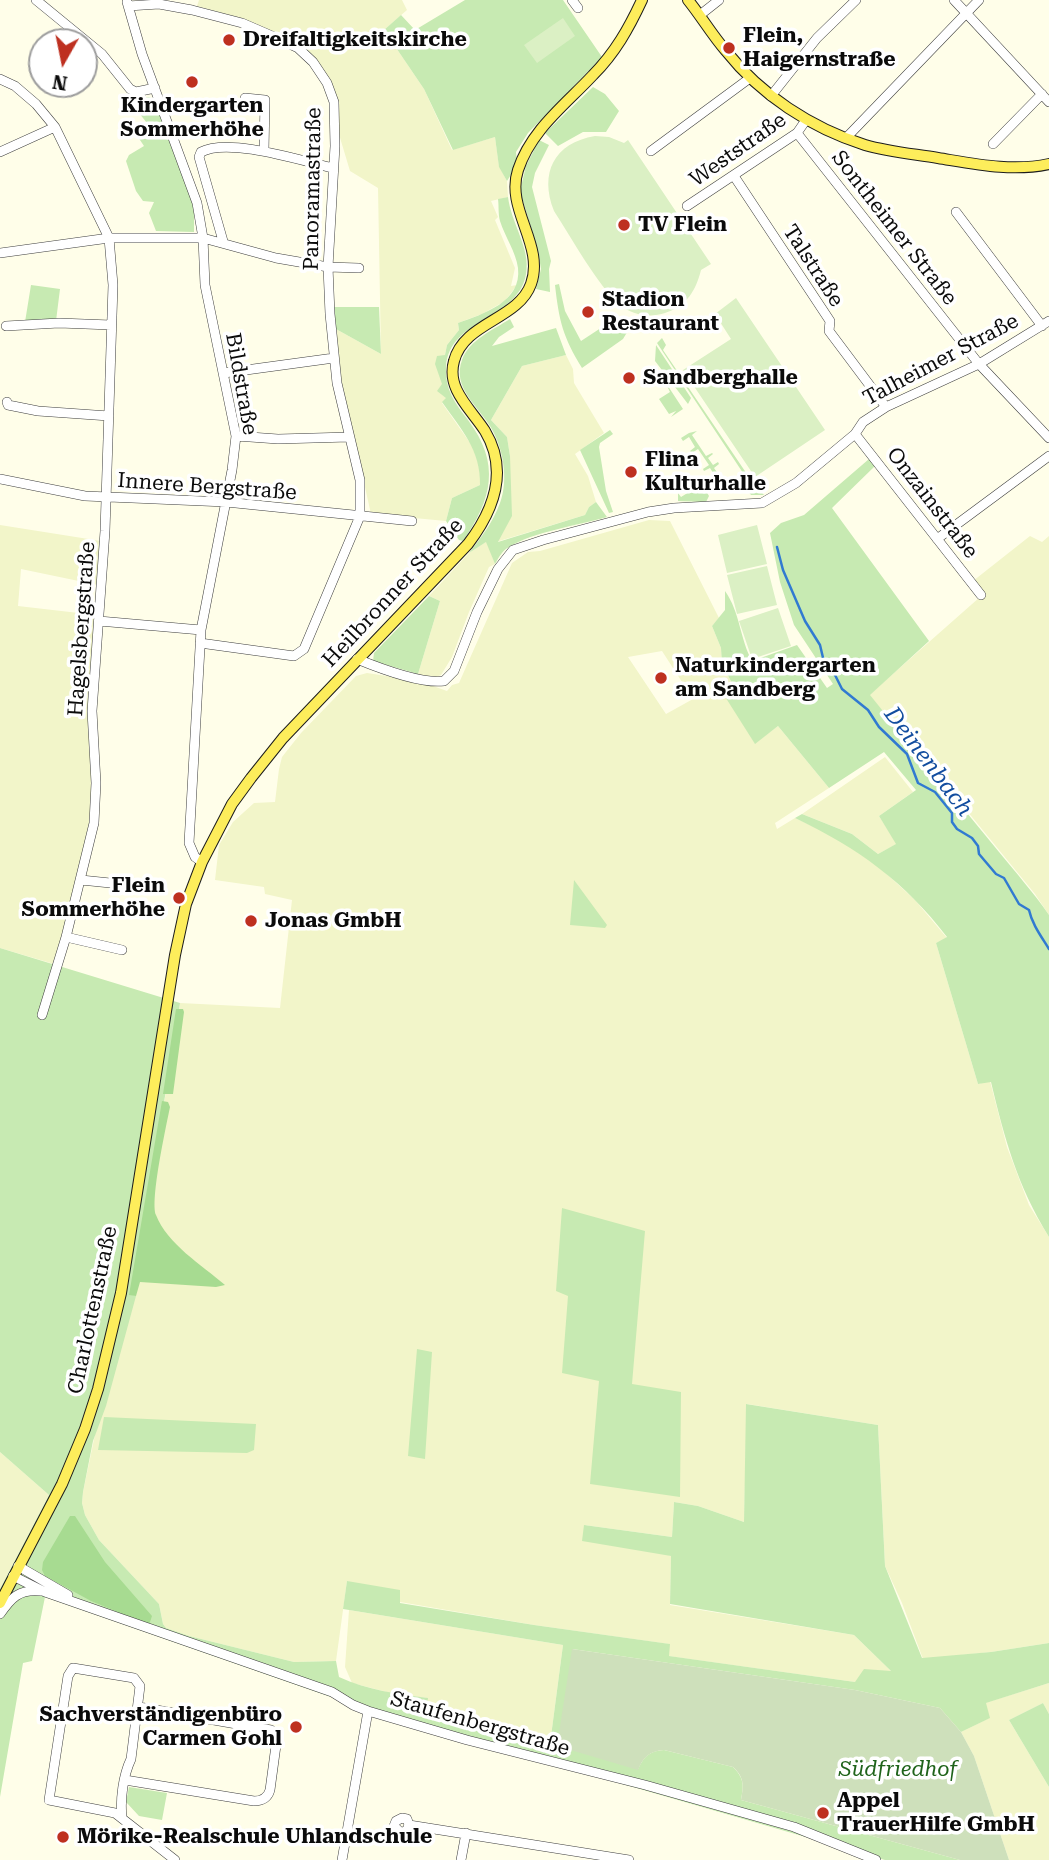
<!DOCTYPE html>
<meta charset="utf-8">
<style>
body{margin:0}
#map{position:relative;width:1049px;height:1860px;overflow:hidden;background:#fffee9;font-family:"Roboto Serif",serif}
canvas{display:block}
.north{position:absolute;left:28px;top:28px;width:70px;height:70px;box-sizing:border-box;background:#fff;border:2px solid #9d9d9d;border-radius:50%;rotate:189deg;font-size:19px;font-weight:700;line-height:28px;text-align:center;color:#0b0b0b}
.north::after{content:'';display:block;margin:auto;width:24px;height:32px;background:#be3020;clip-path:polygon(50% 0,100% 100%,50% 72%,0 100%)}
</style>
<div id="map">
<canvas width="1049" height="1860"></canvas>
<div class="north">N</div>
</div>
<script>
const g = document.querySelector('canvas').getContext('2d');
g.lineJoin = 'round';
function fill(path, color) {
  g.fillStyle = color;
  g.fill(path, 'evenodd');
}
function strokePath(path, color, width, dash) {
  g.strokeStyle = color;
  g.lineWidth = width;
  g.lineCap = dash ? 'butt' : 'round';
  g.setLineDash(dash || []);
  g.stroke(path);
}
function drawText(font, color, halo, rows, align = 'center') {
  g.font = font + ' "Roboto Serif",serif';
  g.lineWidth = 7;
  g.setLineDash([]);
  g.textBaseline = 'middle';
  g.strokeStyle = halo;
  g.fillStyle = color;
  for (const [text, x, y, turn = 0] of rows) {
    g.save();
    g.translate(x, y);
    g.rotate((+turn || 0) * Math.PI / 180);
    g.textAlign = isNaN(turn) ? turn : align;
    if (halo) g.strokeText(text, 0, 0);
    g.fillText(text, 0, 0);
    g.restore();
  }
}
fill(new Path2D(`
 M199,0H402L407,10L384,30L424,89L452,150L495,137L499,166L507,181L508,197L491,201L498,217L495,220L515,268L511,286L517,285L505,301L482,314L458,323L459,330L447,345L445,355L436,364L447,398L442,403L473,447L480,464V485L452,498L446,521L371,514L352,429L342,397L336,329L381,354L378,188L350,171L317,61L300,44L233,16L197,6Z
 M566,355L573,369L574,383L604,433L575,454L588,476L596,502L589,507L585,515L496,542L509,474L510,456L507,437L491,420L522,366Z
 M649,520L670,521L719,618L712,626L721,648L722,664L734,687L725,695L755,743L778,726L829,788L775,823L777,829L795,818L836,837L878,866L915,900L947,938L936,943L978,1084L990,1081L1007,1147L1029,1205L1049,1237V1643L991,1652L923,1659L902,1603L885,1566L878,1425L747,1404L744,1522L698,1506L674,1502L672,1537L584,1525L671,1556L670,1605L854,1635L892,1672L855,1682L668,1656L669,1644L534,1625L400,1602L347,1581L336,1661L294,1662L189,1636L166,1628L163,1624L159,1604L99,1540L85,1515L82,1503L83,1492L164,1104L180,1003L280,1008L292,900L265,894L264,887L215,880L219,845L233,822L254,803L275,802L279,769L282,757L301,733L356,676L367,673L419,681L447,691L452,685L459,683L512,563L528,552L540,551ZM662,651L693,699L666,714L628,657Z
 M0,525L101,541L98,585L21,569L18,606L96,615L88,701L93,782L89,823L74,895L54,964L0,948Z
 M1030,536L1042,542L1049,536V915L1035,894L945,784L916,752L869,695L980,597L973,581Z
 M487,541L495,564L489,567L469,612L452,657L441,675L433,678L418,674L440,601L429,596L469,553Z
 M885,757L913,792L879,816L897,844L878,854L852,834L802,814Z
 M0,1452L49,1495L0,1589Z
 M349,1610L563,1645L550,1744L427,1707V1698L394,1694L352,1683L345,1667Z
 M1049,1683V1714L1043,1703L1009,1720L1049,1787V1860H1009L974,1756L961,1732L989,1718L985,1703Z`), '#f2f5c9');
fill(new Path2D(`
 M465,0H563L602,57L528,133L516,152L517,165L507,181L499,167L495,137L453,150L424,89L384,30L401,15L415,30Z
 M593,87L605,94L619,111L606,132H583L558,146L545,133Z
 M128,94L139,98L149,97L156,102L194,206V232L156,231L149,213L154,202L143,201L136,191L126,161L129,155L144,146L138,137L151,128L127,98Z
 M539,140L549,145L535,173L532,187L551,261L549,269L550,292L536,289L541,269L538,251L520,191L526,166Z
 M508,197C511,223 531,249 526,274C519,319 449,318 446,367C445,390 455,403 468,420C501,464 492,499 463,541L459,540L446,521L452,498L480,485C481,450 461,429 442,402L446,398L437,391L442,384L435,364L437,356L445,355L447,345L459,330L458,323C483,314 522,302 518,268C516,252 505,237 500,221C498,214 499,206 498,199Z
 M559,284L565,311L581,341L613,320L629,329L623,339L582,368C563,337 559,321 555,285Z
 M31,285L60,289L56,321L25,322Z
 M333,307H379L381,354L336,329Z
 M510,319L514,327L499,337L492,346L556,328L566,355L522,366L491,420L507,437L510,456L512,516L498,542L585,515L589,507L596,502L607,517C579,525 533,532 509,547C502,551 499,557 495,564L486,542L469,553C481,538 493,522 500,503C509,479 503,447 490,426C477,405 452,387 462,360C469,340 493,330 510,319Z
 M662,338L666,345L663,350L753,483L764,495H751L743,484V473L657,343Z
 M656,345L691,398L688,404L655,361Z
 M664,380L683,409L671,417L676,411L669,414L659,399L670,392Z
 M610,430L613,434L600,443L599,447L606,491L613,512L609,513L580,450Z
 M697,431L692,435L706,456L712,453L713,454L708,458L713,465L718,462L719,464L714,468L728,488L724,490L710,468L704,471L703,469L709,465L698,449L692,453L690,451L695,447L689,437L683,441L681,438L689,433Z
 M869,459L875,466L832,508L929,641L870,695C912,748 956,799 999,852C1016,873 1034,893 1049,915V1237C1017,1185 1005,1140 991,1082L978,1084L936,943L947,937C905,882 858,848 795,818L802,814L852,834L878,854L896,844L879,816L916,790L884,752L829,788L778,726L755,744L724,695L734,687L722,664L721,648L712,626L725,610V591C740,612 740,639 752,661L797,645L827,688L833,684L794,625L780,582L770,533L781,523L804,515Z
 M702,484L709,496L706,502L678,501V493L681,497Z
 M429,596L440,601L418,674L373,661L374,653Z
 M574,880L607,925L605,928L570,925Z
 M0,948L180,1003L133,1295L136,1296L106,1406L93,1441L83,1492L82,1503L85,1515L99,1540L159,1604L163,1624L166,1628L189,1636L294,1662L336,1661L339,1677C367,1690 398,1694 428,1698L427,1707L550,1744L563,1645L343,1609L347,1581L400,1590V1603L534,1625L670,1644L669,1656L855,1682L864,1669L891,1671L854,1635L670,1604L671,1556L582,1541L584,1525L672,1537L674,1502L698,1506L744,1522L746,1404L878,1425L885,1566L922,1658L991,1652L1049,1643V1683L986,1703L990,1718L961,1732L940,1708L855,1690L572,1649L638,1769C644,1756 650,1751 664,1750L733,1767C744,1778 744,1785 741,1800L960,1860H885L374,1712L45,1597L32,1661L23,1663L0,1797V1589L49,1495L0,1452Z
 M562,1208L645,1231L632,1384L681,1392L680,1497L590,1484L599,1381L562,1373L568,1296L556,1291Z
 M417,1349L432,1352L425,1459L408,1456Z
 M104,1417L256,1424L254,1450L247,1453L98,1450Z
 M1043,1703L1049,1714V1787L1009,1720Z
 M129,1787L167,1793L162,1820L139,1816L126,1802Z`), '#c7eab2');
fill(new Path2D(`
 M176,1009H183L184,1012L173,1094H163Z
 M162,1101L168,1102L170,1107C166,1127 150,1200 156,1215C167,1244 202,1265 225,1285L216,1287L140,1282L136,1296L129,1295Z
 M70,1516H75L105,1562L152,1616L149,1625L91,1601L45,1576L42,1570L43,1562Z`), '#a7db91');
fill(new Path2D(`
 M572,1649L855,1690L940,1708L961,1732L974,1756L1009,1860H960L741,1800C744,1785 744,1777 733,1767L664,1750C650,1751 643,1757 638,1770L557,1746Z`), '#cee0bb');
fill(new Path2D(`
 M563,18L575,36L537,63L524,45Z
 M595,136L609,137L624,143L628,140L711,264L701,270C696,290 687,306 665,313C650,318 632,315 620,305C598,286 571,237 554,211C539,173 554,143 595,136Z
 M736,298L825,430L755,477L683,370L731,339L715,314Z
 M757,525L767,564L727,573L718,535Z
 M767,566L777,605L737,614L727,575Z
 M778,608L791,646L752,659L739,621Z`), '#dbf0c4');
strokePath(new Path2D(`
 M777,547L783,570L805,621L820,645L824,662L833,671L842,689L868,710L879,727L907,754L918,783L935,792L952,813V822L957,829L972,838L978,846L979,854L996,874L1004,878L1019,904L1029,910C1032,924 1041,936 1049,949`), '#317ad1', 2.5);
const minor = new Path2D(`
 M36,0L102,54L130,89L136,92L155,88
 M572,0L578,8
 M954,0L1049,102
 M127,2L142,54L197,203L203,238L205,285L236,436L232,470L201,630L189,843L195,857L202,862
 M128,6L159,4L192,10L242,23L279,39L298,48L313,62L327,83L334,102L335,146L328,267L330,314L337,383L360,480V516L304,649L294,656L200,643
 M700,15L719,0
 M0,79L15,86L36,104L55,127L109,238L113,285L105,531L92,711L96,783L94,823L66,937L42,1015
 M771,96L817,38L856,0
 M245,98L265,100L264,151
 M797,133L979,364L1049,438
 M846,138L979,0
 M993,144L1042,94
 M651,151L750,78
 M0,152L55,127
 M734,176L830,321L829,331L886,407
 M687,206L797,133L806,120
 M956,212L1042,326
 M223,241L199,157L201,152C229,137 302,161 333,168
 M0,253L109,238H203L276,258L328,267L359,268
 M6,326L59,323L111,325
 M224,373L334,358
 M7,402L8,405L38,411L109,416
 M855,434L981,595
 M236,436L278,439L349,437
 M0,479L85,496L226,502L412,521
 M937,539L1049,456
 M99,621L201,630
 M357,659C379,668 421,684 444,681L454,671L477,612L498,569L513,550L543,540L648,512L674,508L762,503L796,483L855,434L863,422L886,407L979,364L1049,321
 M81,880L149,887
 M66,937L122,950
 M18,1566L68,1595
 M13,1576L45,1592L332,1692L353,1705L368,1711L467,1740L645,1785L794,1827L876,1860
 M0,1614C11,1598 19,1589 40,1591
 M125,1780L254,1801C263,1801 268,1797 270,1790L277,1738L271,1730L139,1707
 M122,1818C120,1799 123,1776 131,1759L140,1686L134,1678L73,1668L68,1676L49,1800L115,1813L175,1860
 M409,1825L407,1830L401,1833L394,1826L396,1821L402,1818L407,1819L409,1825L629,1860
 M342,1860L368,1711
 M461,1860L466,1833`);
const major = new Path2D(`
 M688,0C701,16 712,35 726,51C761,95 811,128 865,145C889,152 914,154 938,158C975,164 1012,172 1049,164
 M0,1603L62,1484L85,1429L98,1389L121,1293L175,955L186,904L202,862L232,804L251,778L283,738L468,544C494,510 509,471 485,431C471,409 446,389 454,361C464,322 518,320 531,284C545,245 505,209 518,170C531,130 565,105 593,75C615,53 629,28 642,0`);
strokePath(minor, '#3e3e3e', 10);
strokePath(major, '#1c1c1c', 12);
strokePath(minor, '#fff', 9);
strokePath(major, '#fded5b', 10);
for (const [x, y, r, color] of [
 [229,40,7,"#be3020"],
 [729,48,7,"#be3020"],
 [192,82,7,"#be3020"],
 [624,225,7,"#be3020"],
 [588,312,7,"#be3020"],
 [629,378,7,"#be3020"],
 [631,472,7,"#be3020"],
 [661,678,7,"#be3020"],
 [179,898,7,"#be3020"],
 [251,921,7,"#be3020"],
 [296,1727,7,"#be3020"],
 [823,1813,7,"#be3020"],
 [63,1837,7,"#be3020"]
]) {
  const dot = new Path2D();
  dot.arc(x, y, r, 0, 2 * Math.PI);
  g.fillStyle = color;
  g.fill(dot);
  strokePath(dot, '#fff', 2.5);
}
drawText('bold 21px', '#0b0b0b', '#fff', [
 ["Flein,",743,36],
 ["Haigernstraße",743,60],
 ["Dreifaltigkeitskirche",243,40],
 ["Kindergarten",192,106,"center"],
 ["Sommerhöhe",192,130,"center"],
 ["TV Flein",638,225],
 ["Stadion",602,300],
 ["Restaurant",602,324],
 ["Sandberghalle",643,378],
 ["Flina",645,460],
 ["Kulturhalle",645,484],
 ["Naturkindergarten",675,666],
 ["am Sandberg",675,690],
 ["Flein",165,886,"right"],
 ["Sommerhöhe",165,910,"right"],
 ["Jonas GmbH",265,921],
 ["Sachverständigenbüro",282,1715,"right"],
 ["Carmen Gohl",282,1739,"right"],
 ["Appel",837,1801],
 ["TrauerHilfe GmbH",837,1825],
 ["Mörike-Realschule Uhlandschule",77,1837]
], 'left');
drawText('21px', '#0b0b0b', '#fff', [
 ["Weststraße",738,150,-35],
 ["Panoramastraße",313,189,-89],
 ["Sontheimer Straße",894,228,52],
 ["Talstraße",813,266,57],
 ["Talheimer Straße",941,360,-28],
 ["Bildstraße",241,384,80],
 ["Innere Bergstraße",207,487,4],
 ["Onzainstraße",932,503,52],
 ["Heilbronner Straße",393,593,-47],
 ["Hagelsbergstraße",82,629,-86],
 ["Charlottenstraße",93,1310,-78],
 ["Staufenbergstraße",480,1724,16]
]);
drawText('italic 21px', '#1f631a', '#fff', [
 ["Südfriedhof",898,1770]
]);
drawText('italic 23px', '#124d9f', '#fff', [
 ["Deinenbach",928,762,53]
]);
</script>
